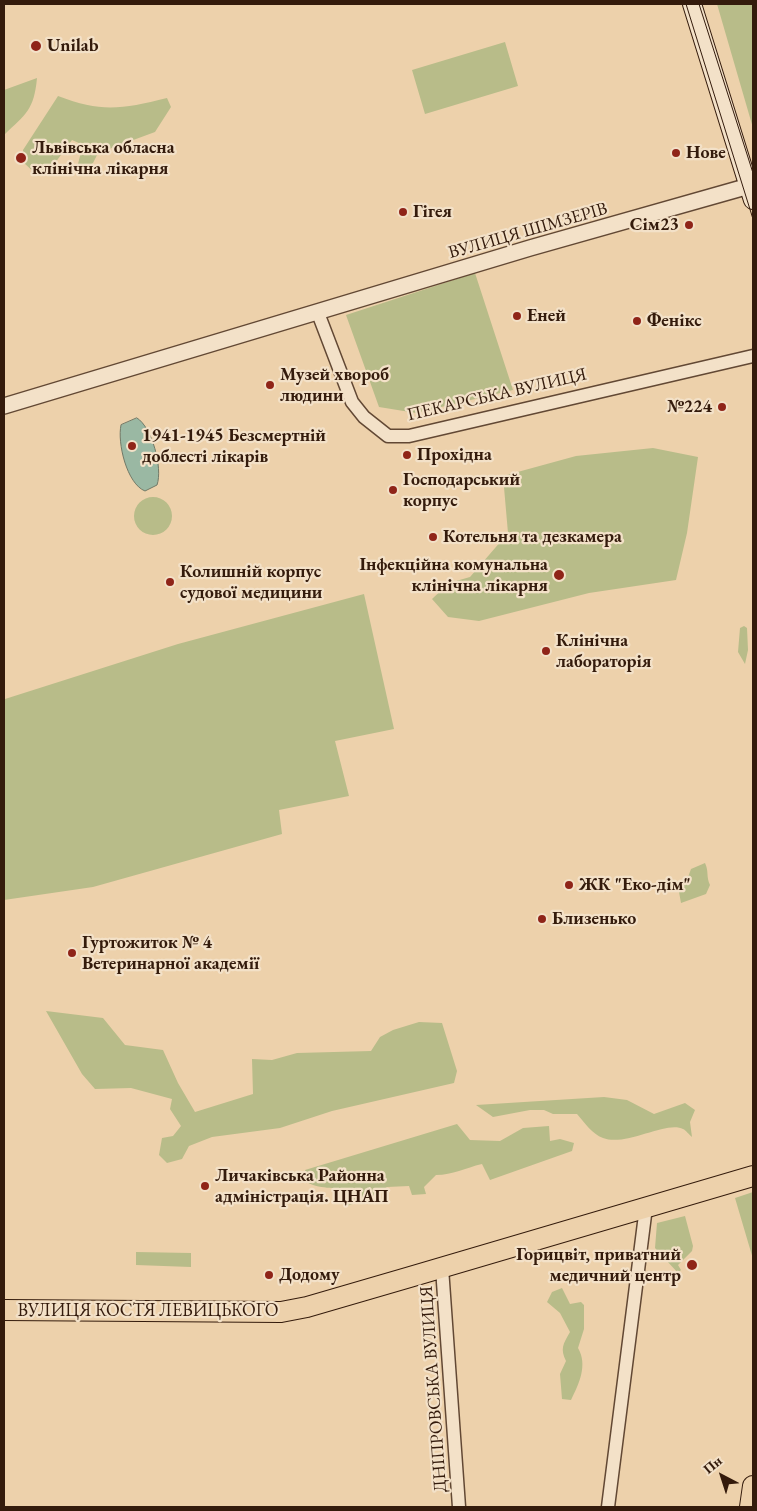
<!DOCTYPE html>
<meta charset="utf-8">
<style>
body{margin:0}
#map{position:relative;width:757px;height:1511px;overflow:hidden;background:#edd1ab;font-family:"EB Garamond",serif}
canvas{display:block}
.frame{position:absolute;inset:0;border:5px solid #341b0c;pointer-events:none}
.north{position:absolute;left:697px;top:1451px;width:50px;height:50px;-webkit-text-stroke:4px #f3e1c8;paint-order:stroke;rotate:320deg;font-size:14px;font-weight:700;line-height:20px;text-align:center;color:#341b0c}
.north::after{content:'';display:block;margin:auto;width:18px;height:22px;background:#341b0c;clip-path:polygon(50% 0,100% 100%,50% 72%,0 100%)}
</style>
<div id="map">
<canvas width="757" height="1511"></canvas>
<div class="frame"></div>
<div class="north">Пн</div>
</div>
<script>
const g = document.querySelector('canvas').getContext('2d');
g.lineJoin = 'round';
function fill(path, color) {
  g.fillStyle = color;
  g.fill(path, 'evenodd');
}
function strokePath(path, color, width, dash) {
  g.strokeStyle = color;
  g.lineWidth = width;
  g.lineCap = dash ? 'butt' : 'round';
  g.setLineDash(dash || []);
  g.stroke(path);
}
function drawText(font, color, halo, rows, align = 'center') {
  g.font = font + ' "EB Garamond",serif';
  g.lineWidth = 4.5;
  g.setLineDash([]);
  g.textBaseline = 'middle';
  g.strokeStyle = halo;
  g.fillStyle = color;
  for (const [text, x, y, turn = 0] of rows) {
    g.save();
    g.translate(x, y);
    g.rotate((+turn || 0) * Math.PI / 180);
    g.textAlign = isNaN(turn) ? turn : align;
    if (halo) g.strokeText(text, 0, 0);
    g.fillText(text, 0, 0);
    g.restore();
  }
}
fill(new Path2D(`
 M717,4H753V128Z
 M505,42L518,86L425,114L412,70Z
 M37,78C34,110 26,114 4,135V90Z
 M58,96C102,113 122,109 167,98L171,107L155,132L98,153L93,163L84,169L77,168L80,156L81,144L72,140L55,163L56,172L38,176L23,162V150Z
 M475,273L513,390L416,413L379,407L346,315Z
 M653,448L698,457L687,533L676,580L589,593L479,621L448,617L432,599L449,583L470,577L508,533L503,476L576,456Z
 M134 516a19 19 0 1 1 38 0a19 19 0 1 1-38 0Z
 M364,594L394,729L335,741L349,796L279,810L282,834L93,887L4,900V698L5,699L178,644Z
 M744,626L747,628L748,650L745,664L738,652L740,628Z
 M705,863C709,871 706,877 710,885L706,894L681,903L679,892L687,880L691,869Z
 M46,1011L103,1018L125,1045L163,1050L178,1083L195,1112L253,1094L252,1059L272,1060L297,1053L371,1051L380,1037L393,1030L419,1022L442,1023L457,1071L454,1083L332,1111L280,1128L212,1137L189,1146L182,1159L167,1163L159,1155L162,1138L173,1136L181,1126L170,1109L172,1099L131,1088L95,1089L82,1074Z
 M604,1097L627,1100L654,1114L685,1103L695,1110L690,1122L692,1137C689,1135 686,1130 683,1129C667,1120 626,1147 603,1138C592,1134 585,1123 577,1114H553L544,1110H530L493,1117L476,1105Z
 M457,1124L470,1140L500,1141L523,1128L549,1126L550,1141L560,1139L574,1143L572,1151L490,1180L482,1164C465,1168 453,1175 436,1175L424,1187L426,1194L412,1195L409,1186L387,1187L370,1198L344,1207L351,1193C336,1185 324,1191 306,1182L305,1170Z
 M753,1192V1259L735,1198Z
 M685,1216L693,1246L692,1251L678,1265L681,1270L678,1273L655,1248L657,1223Z
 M136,1252L191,1253V1267L136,1265Z
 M562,1288L570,1304L581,1302L584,1305V1329L578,1348C588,1365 579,1384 571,1400L562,1399L560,1374L566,1361C560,1349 563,1344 570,1332L560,1313L547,1302L552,1292Z`), '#b8bc89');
const water = new Path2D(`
 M137,418C152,427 163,468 157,485L145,491C127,484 117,443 121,425Z`);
fill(water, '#9ab8a3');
strokePath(water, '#717967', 1);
const minor = new Path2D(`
 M318,313L352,402L364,417L388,436H409L753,356
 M442,1268L459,1507
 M608,1507L646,1207`);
const tertiary = new Path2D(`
 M4,406L530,248L749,186`);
const secondary = new Path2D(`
 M692,4L753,200`);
const primary = new Path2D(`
 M4,1310L281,1312L307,1307L410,1277L753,1176
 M750,1507L753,1486`);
strokePath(minor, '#624834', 15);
strokePath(tertiary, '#624834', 18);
strokePath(secondary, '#341b0c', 20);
strokePath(primary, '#341b0c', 22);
strokePath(minor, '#f3e1c8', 12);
strokePath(tertiary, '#f3e1c8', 15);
strokePath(secondary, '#f3e1c8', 18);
strokePath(primary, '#edd1ab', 20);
strokePath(new Path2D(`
 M686,4L753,219
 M699,4L753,173`), '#341b0c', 1);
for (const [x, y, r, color] of [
 [36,46,6,"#8f2418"],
 [676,153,5,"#8f2418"],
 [21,158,6,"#8f2418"],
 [403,212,5,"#8f2418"],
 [689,225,5,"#8f2418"],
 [517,316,5,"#8f2418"],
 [637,321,5,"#8f2418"],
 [270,385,5,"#8f2418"],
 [722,407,5,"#8f2418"],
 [132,446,5,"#8f2418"],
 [407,455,5,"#8f2418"],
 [393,490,5,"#8f2418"],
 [433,537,5,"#8f2418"],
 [559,575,6,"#8f2418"],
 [170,582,5,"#8f2418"],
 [546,651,5,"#8f2418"],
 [569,885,5,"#8f2418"],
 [542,919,5,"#8f2418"],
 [72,953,5,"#8f2418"],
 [205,1186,5,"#8f2418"],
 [692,1265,6,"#8f2418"],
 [269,1275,5,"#8f2418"]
]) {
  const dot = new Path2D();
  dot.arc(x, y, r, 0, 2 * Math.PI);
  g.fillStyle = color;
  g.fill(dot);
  strokePath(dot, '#f3e1c8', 2);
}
drawText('bold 18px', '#341b0c', '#f3e1c8', [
 ["Unilab",47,46],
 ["Львівська обласна",32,148],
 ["клінічна лікарня",32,169],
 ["Нове",686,153],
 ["Гігея",413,212],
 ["Сім23",679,225,"right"],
 ["Еней",527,316],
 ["Фенікс",647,321],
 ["Музей хвороб",280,375],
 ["людини",280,396],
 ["№224",712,407,"right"],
 ["1941-1945 Безсмертній",142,436],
 ["доблесті лікарів",142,457],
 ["Прохідна",417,455],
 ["Господарський",403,480],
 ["корпус",403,501],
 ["Котельня та дезкамера",443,537],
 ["Інфекційна комунальна",548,565,"right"],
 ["клінічна лікарня",548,586,"right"],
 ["Колишній корпус",180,572],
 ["судової медицини",180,593],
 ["Клінічна",556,641],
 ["лабораторія",556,662],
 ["ЖК \"Еко-дім\"",579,885],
 ["Близенько",552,919],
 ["Гуртожиток № 4",82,943],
 ["Ветеринарної академії",82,964],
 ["Личаківська Районна",215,1176],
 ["адміністрація. ЦНАП",215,1197],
 ["Горицвіт, приватний",681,1255,"right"],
 ["медичний центр",681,1276,"right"],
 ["Додому",279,1275]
], 'left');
drawText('18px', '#341b0c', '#f3e1c8', [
 ["ВУЛИЦЯ ШІМЗЕРІВ",528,231,-16],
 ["ПЕКАРСЬКА ВУЛИЦЯ",497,395,-13],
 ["ВУЛИЦЯ КОСТЯ ЛЕВИЦЬКОГО",148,1311],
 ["ДНІПРОВСЬКА ВУЛИЦЯ",434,1389,-94]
]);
</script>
